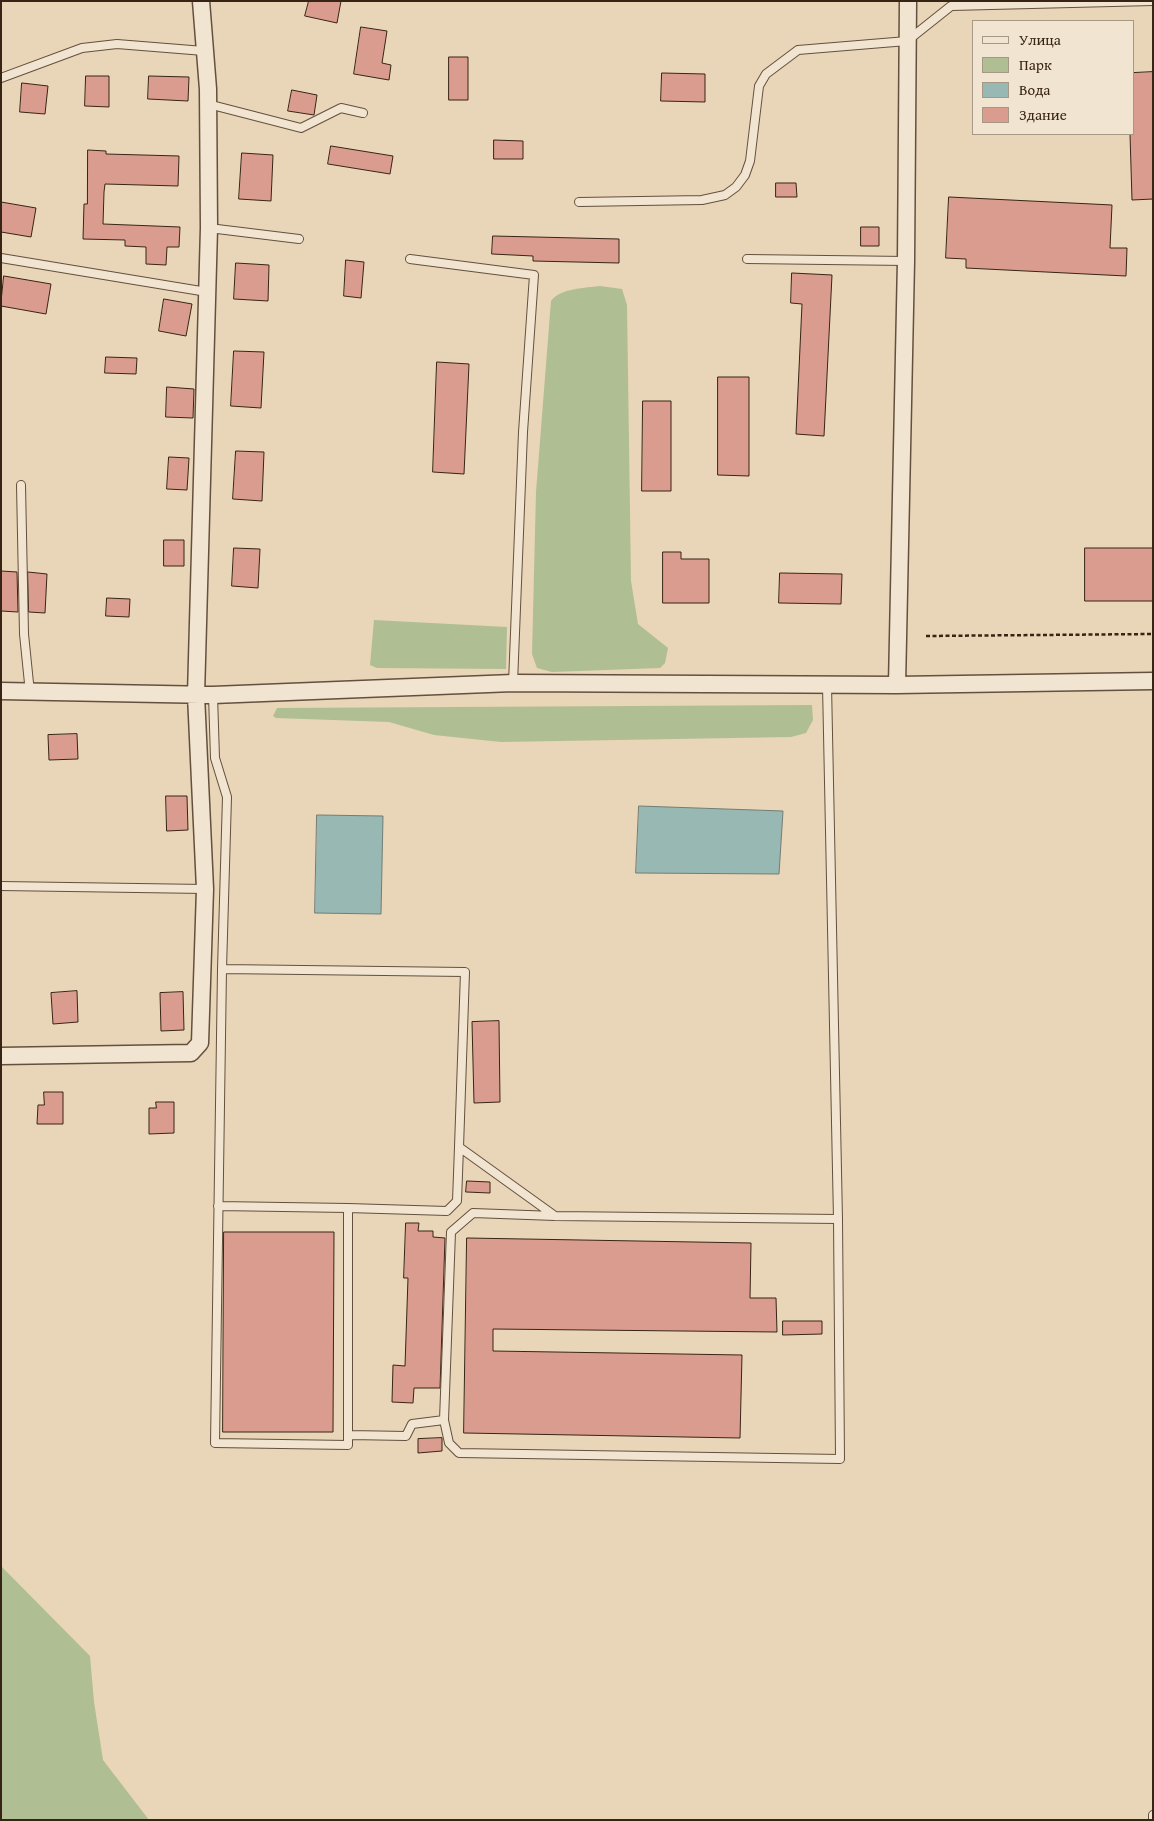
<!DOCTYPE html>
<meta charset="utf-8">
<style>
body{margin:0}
#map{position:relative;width:1154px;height:1821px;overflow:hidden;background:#e9d5b7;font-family:"Gentium Book Plus",serif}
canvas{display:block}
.frame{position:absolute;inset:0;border:2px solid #382415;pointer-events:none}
.legend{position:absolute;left:972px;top:20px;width:162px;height:115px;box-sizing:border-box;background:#f1e4d0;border:1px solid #a79785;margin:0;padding:6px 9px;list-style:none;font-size:15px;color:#382415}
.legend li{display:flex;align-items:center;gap:10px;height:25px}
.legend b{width:25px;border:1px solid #a79785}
</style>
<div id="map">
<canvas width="1154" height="1821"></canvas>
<div class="frame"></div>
<ul class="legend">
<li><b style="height:6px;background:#f1e4d0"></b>Улица</li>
<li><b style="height:14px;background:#b0be94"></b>Парк</li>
<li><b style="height:14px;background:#98b8b3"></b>Вода</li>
<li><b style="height:14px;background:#da9c8f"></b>Здание</li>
</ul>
</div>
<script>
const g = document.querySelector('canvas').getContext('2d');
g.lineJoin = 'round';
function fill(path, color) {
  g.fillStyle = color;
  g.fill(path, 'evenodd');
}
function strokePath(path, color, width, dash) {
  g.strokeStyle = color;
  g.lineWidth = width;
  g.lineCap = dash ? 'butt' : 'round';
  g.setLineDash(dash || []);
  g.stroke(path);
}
fill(new Path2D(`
 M600,286L622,289L627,305L631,581L638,624L668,648L665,663L660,668L552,672L537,668L532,654L536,492L551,301C560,288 586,288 600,286Z
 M374,620L507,627L506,669L377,668L370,665Z
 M812,705L813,720L806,733L791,737L501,742L434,735L389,722L276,718L273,716L277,708Z
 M1,1566L90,1656L94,1702L103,1760L149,1820H1Z`), '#b0be94');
const water = new Path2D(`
 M639,806L783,811L779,874L636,873Z
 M317,815L383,816L381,914L315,913Z`);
fill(water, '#98b8b3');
strokePath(water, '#727d74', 1);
const building = new Path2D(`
 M309,1H341L337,23L305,16Z
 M361,27L387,31L382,63L391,65L389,80L354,74Z
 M449,57H468V100H449Z
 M1153,72V199L1132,200L1130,134H1133V73Z
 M662,73L705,74V102L661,101Z
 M86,76H109V107L85,106Z
 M149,76L189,77L188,101L148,99Z
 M22,83L48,86L45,114L20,112Z
 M292,90L317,95L314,115L288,111Z
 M494,140L523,141V159H494Z
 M331,146L393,156L390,174L328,164Z
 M88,150L106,151V154L179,156L178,186L105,184L104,192L103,224L180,227L179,247H167L166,265L146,264V247L125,246V240L83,239L84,204H87Z
 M242,153L273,155L271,201L239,199Z
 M776,183H796L797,197H776Z
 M949,197L1112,205L1110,248H1127L1126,276L966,268V259L946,258Z
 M1,202L36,208L31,237L1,232Z
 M861,227H879V246H861Z
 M493,236L619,239V263L533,261V256L492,254Z
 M346,260L364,262L361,298L344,296Z
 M236,263L269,265L268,301L234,299Z
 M792,273L832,275L824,436L796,434L802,304L791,303Z
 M4,276L51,284L46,314L1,306Z
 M164,299L192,304L186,336L159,331Z
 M234,351L264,352L261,408L231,406Z
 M106,357L137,358L136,374L105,373Z
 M437,362L469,364L464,474L433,472Z
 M718,377H749V476L718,475Z
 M167,387L194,389L193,418L166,417Z
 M643,401H671V491H642Z
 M236,451L264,452L262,501L233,499Z
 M169,457L189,458L187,490L167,489Z
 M164,540H184V566H164Z
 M234,548L260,549L258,588L232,586Z
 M1085,548H1153V601H1085Z
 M663,552H681V559H709V603H663Z
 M1,571L17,572L18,612L1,611Z
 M28,572L47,574L45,613L29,612Z
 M780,573L842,574L841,604L779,603Z
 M107,598L130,599L129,617L106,616Z
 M77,734L78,759L49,760L48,735Z
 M166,796H187L188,830L167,831Z
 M77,991L78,1022L53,1024L51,993Z
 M183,992L184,1030L161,1031L160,993Z
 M499,1021L500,1102L474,1103L472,1022Z
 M44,1092H63V1124H37L38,1105H44Z
 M156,1102H174V1133L149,1134V1108H156Z
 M467,1181L490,1182V1193L466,1192Z
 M406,1223H419L418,1231H433V1237L445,1238L440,1388H414L413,1403L392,1402L393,1365L405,1366L408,1278H404Z
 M224,1232H334L333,1432H223Z
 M467,1238L751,1243L750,1298H776L777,1332L493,1329V1351L742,1355L740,1438L464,1433Z
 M783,1321H822V1334L783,1335Z
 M442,1438V1451L418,1453V1439Z`);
fill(building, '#da9c8f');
strokePath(building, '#382415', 1);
const service = new Path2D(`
 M1,78L82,48L117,44L204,51
 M208,104L301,128L341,108L363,113
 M579,202L702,200L725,195L736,187L745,175L750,161L759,86L766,74L798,50L907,41L951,6L1153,1
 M209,228L299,239
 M1,258L207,292
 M410,259L534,275L523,432L513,683
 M747,259L906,261
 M21,485L24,634L30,693
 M827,685L838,1219L840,1459L459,1453L449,1443L444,1420L451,1232L473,1213L555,1216L838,1219
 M213,695L215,758L227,797L222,969
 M1,886L205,889
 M218,1206L348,1208V1445L215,1443L222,969L465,972L459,1147L555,1216
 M348,1208L447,1211L457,1201L459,1147
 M350,1435L406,1436L412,1424L444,1420
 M1153,1820V1815`);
const minor = new Path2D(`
 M897,685L906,261L908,1
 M1,691L213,695L513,683L897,685L1153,681
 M1,1056L191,1053L200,1043L205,889L196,695L209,228L208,89L201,1`);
strokePath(service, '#64503e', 10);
strokePath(minor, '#64503e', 19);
strokePath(new Path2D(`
 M926,636L1153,634`), '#382415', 2.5, [4, 2.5]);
strokePath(service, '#f1e4d0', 8);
strokePath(minor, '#f1e4d0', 16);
</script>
